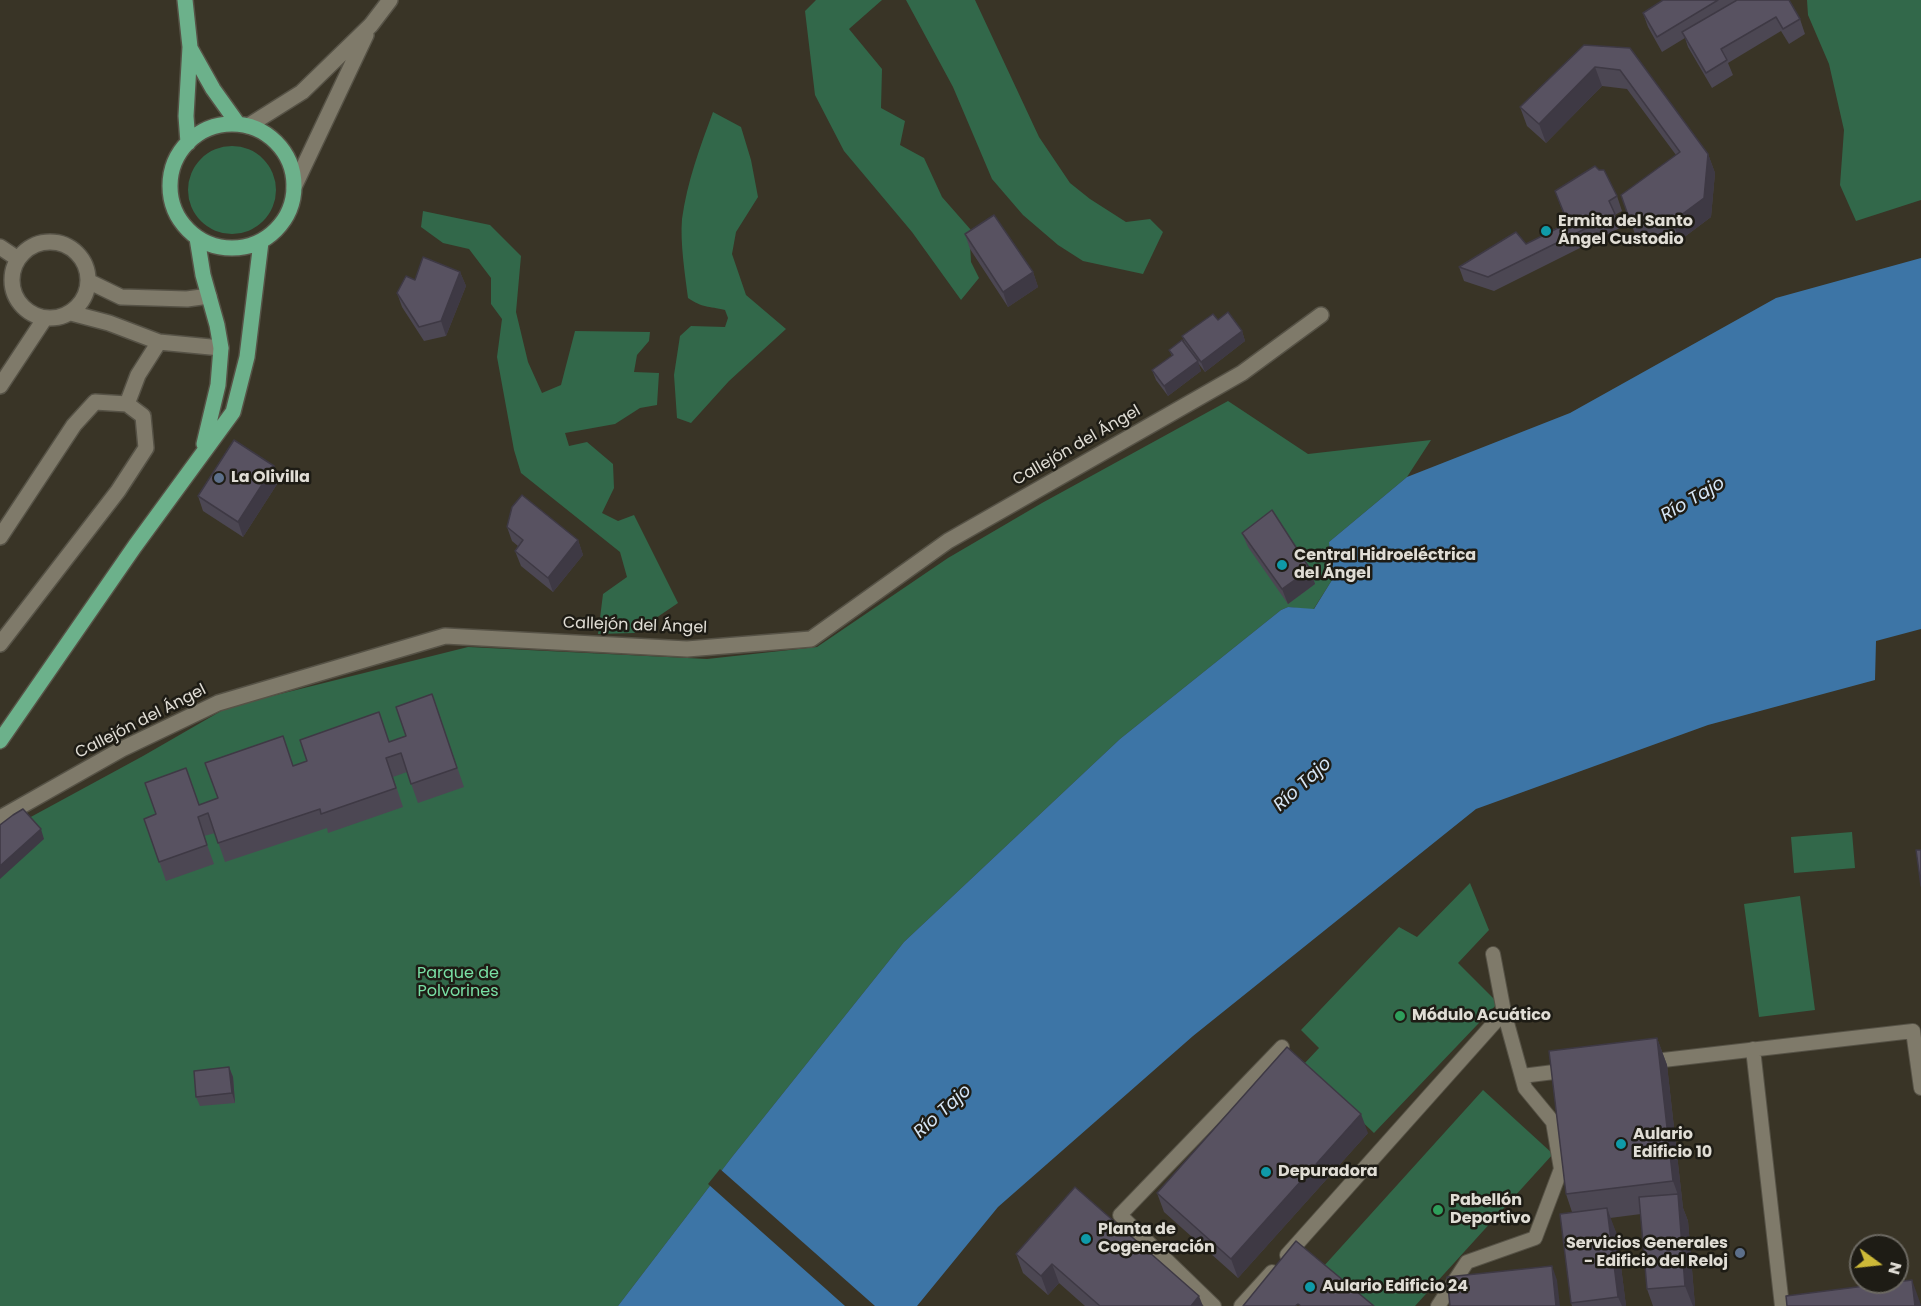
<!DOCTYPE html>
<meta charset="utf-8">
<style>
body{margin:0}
#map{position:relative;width:1921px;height:1306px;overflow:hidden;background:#393426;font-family:Poppins,sans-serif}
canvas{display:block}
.north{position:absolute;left:1849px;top:1234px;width:60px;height:60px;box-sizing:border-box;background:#1e1c15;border:2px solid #6c6962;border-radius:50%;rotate:105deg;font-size:16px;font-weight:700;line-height:24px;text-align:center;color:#e0ddd5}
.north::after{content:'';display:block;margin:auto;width:21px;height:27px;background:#cdb938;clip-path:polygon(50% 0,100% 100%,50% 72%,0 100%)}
</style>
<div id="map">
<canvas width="1921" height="1306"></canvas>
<div class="north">N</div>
</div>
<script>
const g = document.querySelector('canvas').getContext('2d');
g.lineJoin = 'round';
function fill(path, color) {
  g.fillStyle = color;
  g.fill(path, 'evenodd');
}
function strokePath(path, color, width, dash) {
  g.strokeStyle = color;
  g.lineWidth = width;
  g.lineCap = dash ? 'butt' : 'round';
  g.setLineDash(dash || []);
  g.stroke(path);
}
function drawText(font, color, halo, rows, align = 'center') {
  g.font = font + ' Poppins,sans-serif';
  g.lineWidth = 5;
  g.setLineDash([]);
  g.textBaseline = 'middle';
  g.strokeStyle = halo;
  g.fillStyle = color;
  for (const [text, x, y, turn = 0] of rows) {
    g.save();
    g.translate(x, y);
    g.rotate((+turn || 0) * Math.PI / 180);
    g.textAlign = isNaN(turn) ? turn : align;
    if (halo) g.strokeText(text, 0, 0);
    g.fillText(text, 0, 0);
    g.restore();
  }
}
fill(new Path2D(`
 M816,0H882L849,29L882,69L881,108L905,121L900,145L924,158L942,197L978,238L970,244L971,262L979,278L961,300L912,232L844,151L815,95L805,11Z
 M906,0H975L1039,137L1070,183L1090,199L1126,222L1150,219L1163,232L1143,274L1083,261L1058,245L1023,215L992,179L953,87Z
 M1807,0H1921V200L1856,221L1840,185L1844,130L1829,64L1808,15Z
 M713,112L741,127L751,160L758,197L736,232L732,254L746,295L786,329L729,381L691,423L677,418L674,375L680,336L691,326L725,327L728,318L725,310C708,306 703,308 688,298C685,274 680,243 682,219C687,182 700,147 713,112Z
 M188 190a44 44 0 1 1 88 0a44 44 0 1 1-88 0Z
 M423,211L490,225L521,256L516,312L528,362L542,393L561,385L575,331L650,332L649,341L637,355L634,372L659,373L657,405L640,408L615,424L565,433L569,446L587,442L613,464L614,488L602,513L618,521L634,515L678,603L634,633L598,634L603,594L627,577L620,552L521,473L514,450L497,357L502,319L491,304V278L469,249L443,243L421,227Z
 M1228,401L1308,454L1431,440L1407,477L1329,542L1332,580L1313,610L1288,607L1281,610L1120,739L904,942L732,1157L618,1306H0V838L16,825L143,756L228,707L468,647L707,659L817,647L948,558L1042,503Z
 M1852,832L1855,868L1794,873L1791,837Z
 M1470,883L1489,930L1458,963L1498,1003L1374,1133L1303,1065L1319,1048L1301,1030L1399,927L1417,937Z
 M1800,896L1815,1010L1759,1017L1744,904Z
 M1483,1090L1553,1154L1415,1306H1366L1323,1267Z`), '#32684a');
fill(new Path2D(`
 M1921,258V629L1876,641L1875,680L1708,725L1476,809L1193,1036L998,1207L917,1306H618L732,1157L904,942L1120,739L1281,610L1288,607L1314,609L1332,580L1329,542L1407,477L1570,413L1776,298Z`), '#3d75a6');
fill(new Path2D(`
 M720,1169L875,1306H845L708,1184Z`), '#393426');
const pedestrian = new Path2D(`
 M1753,1049L1782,1306
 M1646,1062L1913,1031L1921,1088
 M1522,1076L1570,1070
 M1287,1255L1504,1012
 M1214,1306L1120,1215L1282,1047
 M1241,1306L1272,1272
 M1438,1306L1467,1262L1535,1238L1561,1169L1553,1122L1525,1088L1504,1012L1493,954`);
const minor = new Path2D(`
 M12 280a38 38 0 1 1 76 0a38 38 0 1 1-76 0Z
 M0,247L18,259
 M88,281L121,297L187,299L209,296
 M71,313L109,323L159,342L221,348
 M0,386L45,318
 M0,537L74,425L95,402L127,404
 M0,644L118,491L146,448L143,416L127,404L138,375L159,342
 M0,818L122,749L218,703L445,636L687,649L811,639L948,541L1242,373L1321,315`);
const secondary = new Path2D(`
 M248,126L302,92L371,25L390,0
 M294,187L366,35`);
const primary = new Path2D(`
 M185,0L190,47L186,116L188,143
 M190,48L213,89L238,124
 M170 186a62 62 0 1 1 124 0a62 62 0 1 1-124 0Z
 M197,238L203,275L217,325L221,348L218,385L204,444
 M0,741L135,546L233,412L247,357L261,242`);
strokePath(pedestrian, '#565246', 16);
strokePath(minor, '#565246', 18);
strokePath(secondary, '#565246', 18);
strokePath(primary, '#565246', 18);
strokePath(pedestrian, '#7f7a6a', 14);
strokePath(minor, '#7f7a6a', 15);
strokePath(secondary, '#7f7a6a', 15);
strokePath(primary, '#6cb18b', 15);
fill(new Path2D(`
 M1663,0H1789L1800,19L1805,34L1789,44L1781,31L1728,63L1733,75L1712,88L1688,47L1685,38L1662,52L1648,27L1643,13Z
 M1630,48L1708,154L1715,173L1711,217L1679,241L1635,234L1628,215L1676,155L1627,89L1602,86L1546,143L1527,126L1520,107Z
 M1555,191L1617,196L1622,211L1615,215L1620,228L1494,291L1464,281L1459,267L1526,244L1567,223Z
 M965,234L1033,272L1038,287L1008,307L970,249Z
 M460,272L466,286L446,336L424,341L402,307L397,293L415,280Z
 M1218,320L1242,331L1245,341L1205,372L1198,363L1201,371L1168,396L1156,380L1152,370L1172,356L1169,350L1185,344L1182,336Z
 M274,466L279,481L243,537L203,511L198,496Z
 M507,527L578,540L583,555L553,592L521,566L515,551L518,546L512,541Z
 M1242,533L1310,569L1315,584L1288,604L1248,547Z
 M432,694L464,787L418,803L407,772L393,777L403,807L328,833L327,828L225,862L215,833L204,836L214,864L166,881L144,819L199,805L218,798L293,766L390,742L406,736Z
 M1657,1038L1667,1065L1683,1208L1688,1221L1695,1306H1653L1647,1289L1641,1214L1610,1218L1617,1235L1626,1306H1572L1571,1303L1572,1212L1566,1194Z
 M229,1067L233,1077L235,1103L200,1106L196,1097Z
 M1368,1133L1238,1278L1164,1212L1157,1193Z
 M1016,1254L1203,1306H1085L1059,1283L1048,1295L1023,1273Z`), '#4c4753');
fill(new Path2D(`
 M1595,67L1602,86L1546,143L1539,124Z
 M1708,154L1715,173L1711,217L1679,241L1673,221Z
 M460,272L466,286L446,336L441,321Z
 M1033,272L1038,287L1008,307L1003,292Z
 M1242,331L1245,341L1205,372L1201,362Z
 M1198,361L1201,371L1168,396L1164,386Z
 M274,466L279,481L243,537L238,522Z
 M578,540L583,555L553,592L548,578Z
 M1310,569L1315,584L1288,604L1282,589Z
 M41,829L44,839L0,879V866Z
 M1657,1038L1667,1065L1683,1208L1688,1221L1695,1306H1693L1685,1286L1678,1195L1673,1181Z
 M229,1067L233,1077L235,1103L232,1093Z
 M1361,1114L1368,1133L1238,1278L1231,1259Z
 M1607,1208L1617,1235L1626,1306H1622L1618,1297Z
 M1052,1264L1059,1283L1048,1295L1041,1276Z
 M1552,1266L1557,1280L1560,1306H1556Z
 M1912,1280L1921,1305V1306H1915Z
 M1199,1296L1203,1306H1191Z`), '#3e3944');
const building = new Path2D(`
 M1663,0H1718L1657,37L1643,13Z
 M1737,0H1789L1800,19L1783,29L1776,17L1721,49L1727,60L1706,73L1682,32Z
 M1584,45L1630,48L1708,154L1704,198L1673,221L1628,215L1621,195L1680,152L1620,70L1595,67L1539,124L1520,107Z
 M1595,166L1599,170H1604L1617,196L1609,201L1615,214L1488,277L1459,267L1516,232L1526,244L1568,223L1555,191Z
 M994,215L1033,272L1003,292L965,234Z
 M423,257L460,272L441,321L419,327L397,293L406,276L415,280Z
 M1228,312L1242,331L1201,362L1182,336L1213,314L1218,320Z
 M1182,340L1198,361L1164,386L1152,370L1173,355L1169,350Z
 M234,440L274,466L238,522L198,496Z
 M522,495L578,540L548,578L515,551L523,540L507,527L512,507Z
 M1272,510L1310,569L1282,589L1242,533Z
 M432,694L457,768L411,784L401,753L386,758L396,788L321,814L320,809L218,843L208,813L198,817L207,845L159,862L144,819L156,814L145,783L186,768L199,805L218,798L205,763L283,736L293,766L307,761L300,740L379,712L389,742L406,736L396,707Z
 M23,809L41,829L0,866V825L13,815Z
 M1916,850H1921V886Z
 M1657,1038L1673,1181L1566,1194L1549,1051Z
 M1287,1047L1361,1114L1231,1259L1157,1193Z
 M229,1067L232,1093L196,1097L194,1071Z
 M1075,1187L1199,1296L1191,1306H1100L1052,1264L1041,1276L1016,1254Z
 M1678,1194L1685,1286L1647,1289L1639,1197Z
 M1607,1208L1618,1297L1571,1303L1560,1214Z
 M1296,1241L1374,1306H1301L1298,1304L1295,1306H1243Z
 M1552,1266L1556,1306H1450L1447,1277Z
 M1912,1280L1915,1306H1787L1786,1296Z`);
fill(building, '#585261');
strokePath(building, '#3e3944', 1.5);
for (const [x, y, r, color] of [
 [1546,231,6,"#0f9aa8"],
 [219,478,6,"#5c6f8a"],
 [1282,565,6,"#0f9aa8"],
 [1400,1016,6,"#2e9e5b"],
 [1621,1144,6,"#0f9aa8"],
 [1266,1172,6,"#0f9aa8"],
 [1438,1210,6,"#2e9e5b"],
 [1086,1239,6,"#0f9aa8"],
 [1740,1253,6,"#5c6f8a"],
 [1310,1287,6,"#0f9aa8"]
]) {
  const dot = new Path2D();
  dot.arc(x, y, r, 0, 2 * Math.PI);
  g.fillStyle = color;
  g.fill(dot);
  strokePath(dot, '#1e1c15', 2);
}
drawText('bold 16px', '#e0ddd5', '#1e1c15', [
 ["Ermita del Santo",1558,222],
 ["Ángel Custodio",1558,240],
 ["La Olivilla",231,478],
 ["Central Hidroeléctrica",1294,556],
 ["del Ángel",1294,574],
 ["Módulo Acuático",1412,1016],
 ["Aulario",1633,1135],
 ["Edificio 10",1633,1153],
 ["Depuradora",1278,1172],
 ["Pabellón",1450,1201],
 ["Deportivo",1450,1219],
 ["Planta de",1098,1230],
 ["Cogeneración",1098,1248],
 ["Servicios Generales",1728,1244,"right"],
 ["- Edificio del Reloj",1728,1262,"right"],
 ["Aulario Edificio 24",1322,1287]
], 'left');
drawText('16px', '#e0ddd5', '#1e1c15', [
 ["Callejón del Ángel",1077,446,-30],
 ["Callejón del Ángel",635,626,2],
 ["Callejón del Ángel",141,722,-27]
]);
drawText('16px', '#79dfa4', '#1e1c15', [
 ["Parque de",458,974],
 ["Polvorines",458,992]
]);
drawText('italic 18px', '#d7e6f5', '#1e1c15', [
 ["Río Tajo",1693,500,-30],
 ["Río Tajo",1303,785,-42],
 ["Río Tajo",943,1112,-42]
]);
</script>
